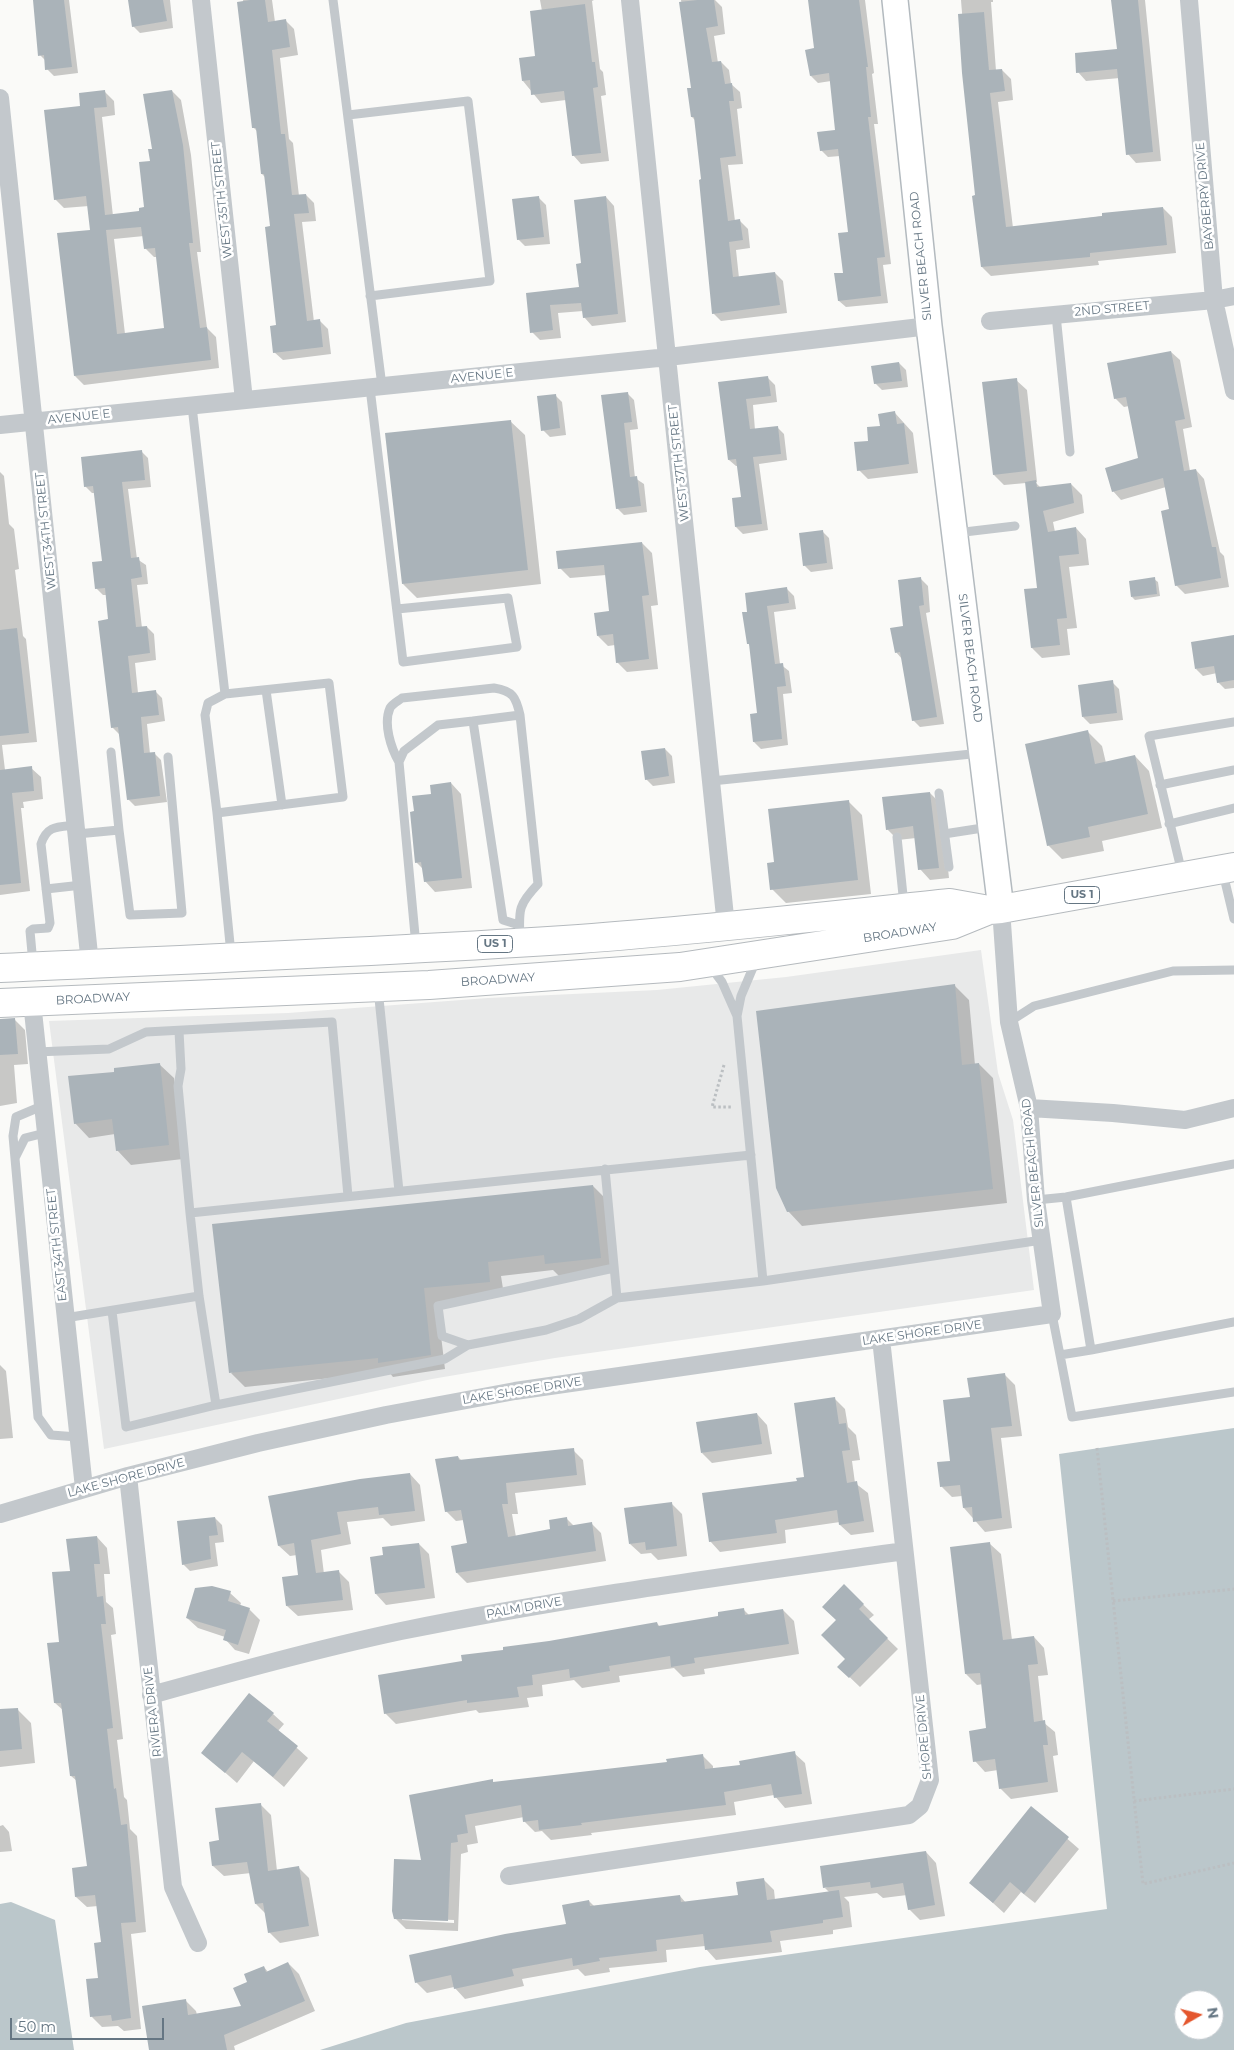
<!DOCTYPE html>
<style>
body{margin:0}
#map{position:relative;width:1234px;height:2050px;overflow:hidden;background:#fafaf8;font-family:Montserrat,sans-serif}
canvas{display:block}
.north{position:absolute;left:1174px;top:1990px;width:50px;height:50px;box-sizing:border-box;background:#fff;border:1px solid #c1c8cd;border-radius:50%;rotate:82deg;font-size:14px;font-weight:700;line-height:20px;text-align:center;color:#657683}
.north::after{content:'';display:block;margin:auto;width:18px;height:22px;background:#e4572e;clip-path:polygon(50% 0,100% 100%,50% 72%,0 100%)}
.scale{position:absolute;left:10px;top:2018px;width:154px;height:22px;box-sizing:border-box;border:2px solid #657683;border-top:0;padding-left:6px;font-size:15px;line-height:18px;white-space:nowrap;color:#657683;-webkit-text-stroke:4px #fff;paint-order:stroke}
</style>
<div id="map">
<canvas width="1234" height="2050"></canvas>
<div class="north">N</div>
<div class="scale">50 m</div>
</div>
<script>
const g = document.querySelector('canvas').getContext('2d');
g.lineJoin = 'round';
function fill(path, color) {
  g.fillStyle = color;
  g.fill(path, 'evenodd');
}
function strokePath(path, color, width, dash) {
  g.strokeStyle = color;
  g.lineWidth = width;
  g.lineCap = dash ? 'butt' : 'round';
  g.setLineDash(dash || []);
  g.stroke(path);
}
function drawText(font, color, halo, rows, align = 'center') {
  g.font = font + ' Montserrat,sans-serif';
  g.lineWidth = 5;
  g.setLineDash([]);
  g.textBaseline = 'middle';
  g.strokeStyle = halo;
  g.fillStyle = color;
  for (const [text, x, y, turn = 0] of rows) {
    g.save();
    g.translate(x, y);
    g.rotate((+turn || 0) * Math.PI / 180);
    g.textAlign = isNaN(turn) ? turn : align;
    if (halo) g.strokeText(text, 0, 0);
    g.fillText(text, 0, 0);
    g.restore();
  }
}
fill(new Path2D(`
 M981,950L998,1073L1013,1120L1034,1290L555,1358L432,1379L104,1449L49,1021L288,1013L488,998L657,990L786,977Z`), '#e8e9e9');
fill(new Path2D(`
 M1234,1428V2050H320L406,2023L700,1967L1107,1909L1059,1454ZM1184,2000H1214V2030H1184Z
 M11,1902L55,1920L74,2050H0V1904Z`), '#bbc7cb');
fill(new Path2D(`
 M35,0H69L78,73L54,76L47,69L46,61L40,55Z
 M129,0H170L173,28L140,33L133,26Z
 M243,0H272L275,22L286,21L294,29L298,55L280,58L289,139L293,143L299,196L306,195L314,203L316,221L302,222L314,322L320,321L328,329L331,354L283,360L274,352L277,326L271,227L266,178L262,174L258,132L253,127Z
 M540,0H594L592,1L600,69L603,72L606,95L601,96L609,161L581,164L573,155L566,100L541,103L523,81L536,57L542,11Z
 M681,0H715L722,7L725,34L714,36L718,63L721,62L729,70L731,84L740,92L742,108L737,109L743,164L728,165L735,221H740L748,229L750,248L736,250L739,278L775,273L783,281L787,313L721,321L713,313L702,180L695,120L692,117V89Z
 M810,0H865L874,73L872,74L878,124H874L891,264L883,265L888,303L846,307L839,301L850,233L840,156L828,157L821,150L837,131L831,81L818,83L811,76L807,51L815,49Z
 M961,0H993V2H991L996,71L1002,70L1011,79L1013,100L998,102L1013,228L1163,208L1172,217L1176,253L1098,261L1099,265L991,276L982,267Z
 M1113,0H1145L1161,161L1136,163L1128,154L1120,78L1086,81L1078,72L1118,50Z
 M172,91L181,100L191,155L201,252H197L207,328L216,337L219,368L84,385L75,376L91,231L89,206L64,208L55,199L82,107L105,92L114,101L115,115L102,117L113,216L141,212L146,208L154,150ZM144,236L145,248L154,257H157L166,330L125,334L114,239Z
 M606,197L614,206L626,322L592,326L584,317L583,311L558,313L561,338L540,340L532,332L527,294L581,288L582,265Z
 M539,198L546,205L550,244L525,246L518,239Z
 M1171,352L1180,360L1192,427L1183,429L1190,471L1196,470L1204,479L1220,552L1224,556L1229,587L1185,594L1176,585L1170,510L1166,487L1121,500L1113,491L1139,459L1129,406L1124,407L1115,398Z
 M899,363L906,370L908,387L882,390L875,383Z
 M768,378L775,385L777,402L753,405L755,430L777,427L784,434L787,460L759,464L768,530L743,534L736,527L742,498L738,466H736L729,460L720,383Z
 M1016,380L1027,390L1037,482H1035L1041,488L1071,484L1082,495L1084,513L1053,522L1055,532L1076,528L1086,539L1089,565L1069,567L1077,628L1067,629L1070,655L1042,658L1032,648L1038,589L1026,483L1004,485L994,475Z
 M627,393L634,400L638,429L630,430L635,478L644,484L647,512L624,515L617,508L603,396Z
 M555,395L562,402L566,435L550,437L543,430Z
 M895,413L913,433L918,473L868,479L859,470L870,442Z
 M510,421L525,435L541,584L417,598L403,584Z
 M141,451L148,458L151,487L128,489L137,559L146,565L148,584L137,585L142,628L147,627L154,634L156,660L135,663L138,693L155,691L162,698L165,721L147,724L150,754L154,753L161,760L167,802L135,806L128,799L120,735L112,727L110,620L107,595H103L96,588L104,562L95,493H92L85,486Z
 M0,472L4,476L9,524L14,529L19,569L15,570L23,636L26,639L37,742L2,745L5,770L31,768L41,777L43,799L23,802L24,808H21L30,891L0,895Z
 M822,531L829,538L833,569L811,572L804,565Z
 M642,543L652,553L658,605L651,606L658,669L627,672L617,662L615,645L608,646L598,636L611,612L606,575L570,578L560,568Z
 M921,579L928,586L930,612L926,613L944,724L920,727L913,720L902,659L896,652Z
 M1154,579L1158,582L1160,596L1135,600L1132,597Z
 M787,589L794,596L796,609L774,612L780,664L789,671L792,693L783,694L788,745L761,749L754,742L758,714L750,646L748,643L749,613Z
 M1234,636V688L1225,689L1218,682L1217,673L1203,676L1196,669Z
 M1112,682L1119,689L1123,720L1090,724L1083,717Z
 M1088,732L1102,746L1106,763L1135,756L1149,771L1162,828L1102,841L1104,851L1062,859L1048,845Z
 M665,749L672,756L675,783L653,786L646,779Z
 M451,783L461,794L472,888L435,892L425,881L424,870L416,862L415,813L432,795Z
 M930,793L941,804L949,878L930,880L920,869L916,838L898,840L887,829Z
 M848,801L862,815L871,894L786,903L772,889L775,863Z
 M955,986L969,1000L975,1065L979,1064L993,1078L1007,1203L802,1226L788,1211Z
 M14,1019L25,1030L28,1064L14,1065L17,1103L0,1106V1020Z
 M159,1064L174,1078L183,1159L131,1165L117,1150L115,1134L89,1138L75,1123L115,1073Z
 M593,1186L607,1200L614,1272L561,1278L553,1270L501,1276L504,1295L437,1302L445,1369L393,1377L389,1372L245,1387L231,1373Z
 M0,1365L6,1371L13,1438L0,1439Z
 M1004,1374L1015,1385L1022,1436L1001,1438L1012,1528L985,1532L964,1508L962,1496L952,1497L942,1487L952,1462L971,1398Z
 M834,1398L845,1409L848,1427L856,1435L860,1460L852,1461L855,1483L868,1493L874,1532L851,1535L840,1525V1522L785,1530L786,1543L720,1552L710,1541L806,1478Z
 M757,1414L767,1425L772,1454L712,1463L702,1453Z
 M573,1450L583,1460L586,1485L515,1493L518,1514H512L516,1537L551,1530L566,1518L574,1526L591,1523L601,1533L606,1561L467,1583L457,1573L469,1544L464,1520L456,1521L446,1511L458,1457L462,1461Z
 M410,1474L420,1485L425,1521L391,1526L383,1518L347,1522L351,1544L321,1550L324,1574L339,1572L349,1582L353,1610L298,1616L287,1606L299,1576L297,1555L290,1556L279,1546L270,1497Z
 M671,1503L682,1514L687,1556L658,1560L651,1553L641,1554L630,1544Z
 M215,1518L222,1525L224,1542L215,1543L218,1566L190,1571L183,1564Z
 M97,1537L107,1548L110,1574H104L106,1602L113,1608L116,1634L111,1635L123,1739L117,1740L124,1797L127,1800L130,1829L137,1836L146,1932L131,1934L141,2029L124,2031L118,2026L102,2027L92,2017L100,1979L102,1943L98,1906L87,1907L76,1897L88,1867L77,1781L71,1776L64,1711L55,1703L61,1643L71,1572Z
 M419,1544L429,1554L435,1598L386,1605L376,1594L384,1556Z
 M990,1544L1001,1554L1012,1640L1034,1637L1044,1648L1048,1675L1038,1676L1043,1722L1055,1732L1058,1755L1053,1756L1058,1792L1011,1799L1000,1788L998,1770L985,1772L975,1761L988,1729L983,1684L977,1685L966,1674Z
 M844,1586L874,1615L868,1620L898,1649L860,1687L839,1667L846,1659Z
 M230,1593L241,1603L240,1606L249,1609L260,1620L249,1654L235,1650L225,1639V1637L198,1628L187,1618Z
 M743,1609L750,1616L783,1610L794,1621L799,1654L704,1669L705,1674L683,1677L674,1668L619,1676L620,1682L582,1688L574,1680L542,1685L543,1696L527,1698L529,1707L479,1713L476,1710L396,1724L385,1713L463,1662L504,1651L657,1623L660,1627L720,1617Z
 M17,1709L31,1723L35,1763L0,1767V1711Z
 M273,1714L284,1724L278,1731L308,1758L284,1787L254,1761L237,1783L203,1753Z
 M794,1753L805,1763L812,1804L785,1808L774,1795L734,1802L736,1815L591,1833L592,1835L551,1840L542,1831L535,1832L524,1821V1817L475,1826L478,1843L467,1845L468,1852L461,1854L458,1931L406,1929L395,1918L423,1861L492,1781L495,1783L668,1763L702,1755L713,1766V1770L741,1766ZM402,1918L454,1920V1923L402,1920Z
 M260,1804L271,1815L277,1871L298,1867L309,1878L319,1936L280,1943L269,1932L266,1914L256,1904L251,1873L224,1876L213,1866L220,1842Z
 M1032,1808L1079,1849L1035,1903L1021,1892L1004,1913L971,1883Z
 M3,1825L9,1832L12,1851L0,1852V1826Z
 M926,1852L936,1863L945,1916L920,1920L909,1909L907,1895L883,1898L877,1893L844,1897L849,1902L852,1927L833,1930V1934L780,1941L782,1952L716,1960L706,1949L705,1946L666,1950L667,1962L609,1968L610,1972L585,1976L578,1969L522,1979L524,1986L465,1999L454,1987L427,1993L416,1982L567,1925L589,1901L594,1906L680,1896L686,1903L739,1896L764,1880L774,1890L775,1900L829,1892L825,1888Z
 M288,1963L299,1974L315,2011L234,2046L235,2050H150L185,2000L196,2011L197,2015L243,2007L249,1982L264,1967L268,1972Z`), '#0003');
fill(new Path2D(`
 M33,0H64L72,67L45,70L44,55L38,56Z
 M128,0H163L167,21L132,27Z
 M250,0H265L268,22L286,19L290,47L272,50L281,134H285L292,195L306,194L309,213L294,214L307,321L320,319L323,347L273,353L270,326L276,325L265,227L270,226L264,174H261L256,128H252L237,2Z
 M697,0H714L718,26L706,28L712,62L721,61L725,84L732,83L734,101H729L736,156L720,158L728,221L740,219L743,240L729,242L733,277L775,272L780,305L712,314L699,180L701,179L694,117H691L687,88H691L679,2Z
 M808,0H859L868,67H866L871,117H868L885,257L877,258L881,296L838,301L834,273H843L838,233L848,232L838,149L820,151L817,132L835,130L829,73L810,76L805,50L814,48Z
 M1111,0H1138L1153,152L1126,155L1117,69L1076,73L1075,53L1117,49Z
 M585,4L592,62H595L598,87L593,88L601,153L572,156L564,91L531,95L530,80L522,81L519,58L535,56L530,11Z
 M984,12L989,70L1002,69L1005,91L990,93L1006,227L1102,216V213L1163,207L1167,245L1090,253V257L981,267L972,196L975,195L962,73L958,14Z
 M105,90L107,107L94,108L105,215L139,211V208L144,207L139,162L150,161L148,149H152L143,94L172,90L183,145L193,243H189L200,328L207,327L211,360L74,376L57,233L90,230L86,196L54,200L44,110L80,106L79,93ZM141,227L144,249L155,248L164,328L117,334L106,230Z
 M539,196L544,237L517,240L512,199Z
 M606,196L618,314L583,318L581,303L550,305L553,330L530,333L526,293L579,287L576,264L581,263L574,200Z
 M1171,351L1185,419L1175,421L1184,471L1196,469L1212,547H1216L1221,578L1175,586L1161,511L1169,509L1163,478L1112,492L1105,468L1138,458L1126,397L1114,399L1107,363Z
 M899,362L902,381L874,384L871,366Z
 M768,376L771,396L746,399L750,429L778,426L781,454L753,457L762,524L735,527L732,498L741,497L736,459L728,460L718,382Z
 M1017,378L1027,471L993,475L982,382Z
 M628,392L632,422L624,423L630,477L637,476L641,506L616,509L601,395Z
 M556,394L560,428L541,431L537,396Z
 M895,411L897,424L904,423L909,464L857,471L854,442L868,441L867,427L880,426L878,414Z
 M511,420L528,570L402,584L385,433Z
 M142,450L145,480L122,482L131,558L139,557L142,577L131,579L136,627L147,626L150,653L128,656L132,693L156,690L159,715L141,717L144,753L155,752L160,796L127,800L118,727L111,728L98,621L108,619L105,588L95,589L92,562L102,561L93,486L84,487L81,457Z
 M1036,480L1037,487L1071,483L1074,503L1043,511L1048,532L1076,527L1079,554L1059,556L1067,618L1057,619L1060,645L1031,648L1024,589L1037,588L1025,482Z
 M823,530L827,563L803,566L799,533Z
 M642,542L649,595L642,596L649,659L616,663L613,634L597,636L594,613L609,611L604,565L558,569L556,551Z
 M921,577L924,605L919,606L937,717L912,721L900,652L895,653L890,628L903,626L898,580Z
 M1155,577L1157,594L1131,597L1129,581Z
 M787,587L789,603L767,606L775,664L783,663L786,686L777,687L782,739L753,742L750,714L757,713L749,644H747L742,612H747L745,593Z
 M17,628L29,733L0,736V630Z
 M1234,635V680L1217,683L1214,666L1195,669L1191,642Z
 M1113,680L1117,713L1082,717L1078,685Z
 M1088,730L1095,764L1135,755L1148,814L1088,827L1090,837L1047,846L1025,744Z
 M665,748L669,776L645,780L641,751Z
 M32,766L34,791L12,793L21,883L0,885V770Z
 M451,782L462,878L424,882L421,862L415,863L410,812L414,811L412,796L431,794L430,785Z
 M930,792L939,868L918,870L913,826L886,830L882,797Z
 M849,800L858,880L770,890L767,863L774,862L768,809Z
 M955,984L962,1065L979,1063L993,1189L787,1212L776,1188L756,1011Z
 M15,1018L18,1054L0,1055V1019Z
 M160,1063L169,1145L116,1151L112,1119L74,1124L68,1076L114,1072V1068Z
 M593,1185L601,1258L545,1264L544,1255L488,1262L490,1282L424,1288L431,1355L378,1363V1358L229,1373L212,1224Z
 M1005,1373L1012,1426L991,1428L1002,1518L973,1522L972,1507L963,1508L960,1485L940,1487L937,1462L950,1461L943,1400L970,1397L967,1378Z
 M835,1397L839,1424L846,1423L850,1450L842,1451L847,1483L857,1481L864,1521L839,1525L837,1510L775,1520L777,1533L709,1542L702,1493L797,1481L796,1478L804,1477L794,1403Z
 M757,1413L762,1444L701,1453L696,1422Z
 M574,1448L577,1475L506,1483L508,1504H502L508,1537L550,1529L549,1520L567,1517L568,1526L592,1522L596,1551L456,1573L451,1546L467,1543L461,1510L445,1512L435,1459L458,1456L459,1460Z
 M410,1473L415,1511L379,1515L378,1507L337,1512L341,1534L311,1540L316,1573L339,1570L343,1600L286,1606L282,1577L298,1575L294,1543L278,1546L268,1496L360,1479Z
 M672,1502L677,1546L646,1550L645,1542L629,1544L624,1508Z
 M215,1517L218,1535L209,1536L211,1559L182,1565L177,1521Z
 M97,1536L100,1564H94L97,1597L103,1596L106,1624H101L113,1728L107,1729L114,1789L116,1788L121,1825L127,1824L136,1922L121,1923L131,2018L112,2021L111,2015L90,2017L86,1979L98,1978L94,1943L101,1942L95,1895L75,1897L72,1868L87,1866L75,1776H70L61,1703H54L47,1643L59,1642L52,1572L70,1571L66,1539Z
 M990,1542L1003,1640L1034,1636L1038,1664L1028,1665L1034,1722L1045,1720L1048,1745H1043L1048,1782L999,1789L995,1759L973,1762L969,1731L986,1728L980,1673L965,1674L950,1547Z
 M419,1543L425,1588L375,1594L370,1557L383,1555L382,1547Z
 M844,1584L864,1604L859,1609L888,1638L849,1678L837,1667L845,1659L821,1635L836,1620L822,1607Z
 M212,1586L231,1591L228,1601L250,1608L238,1645L223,1640L226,1630L186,1618L195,1588Z
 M744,1608L745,1615L783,1609L789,1644L694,1658L695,1663L671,1667L670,1656L609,1666L610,1671L570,1678L569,1669L532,1675L533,1685L517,1687L519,1697L467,1703V1700L384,1714L378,1675L462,1661L461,1655L503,1650V1647L549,1641L657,1622L658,1626L718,1616V1612Z
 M249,1693L274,1713L267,1721L298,1746L273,1777L242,1752L225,1773L201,1753Z
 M18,1708L22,1749L0,1751V1709Z
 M795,1751L802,1794L774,1798L771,1784L724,1792L726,1805L581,1823L582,1825L539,1830L538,1820L523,1822L521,1805L465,1815L468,1833L457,1835L458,1842L451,1843L448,1921L394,1919L392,1911L394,1859L421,1860L409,1795L493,1779V1782L667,1762L666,1759L703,1754L705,1769L740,1765L739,1761Z
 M261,1803L268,1871L299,1866L309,1926L268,1933L263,1903L255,1904L247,1862L212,1866L209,1842L219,1840L215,1808Z
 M1031,1806L1069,1837L1024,1894L1010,1882L993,1903L969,1883Z
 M926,1851L935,1905L908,1910L903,1883L871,1888L870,1882L823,1888L820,1866Z
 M764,1878L767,1900L839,1890L843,1917L823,1920V1923L770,1931L772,1942L705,1950L703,1934L656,1940L657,1951L599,1958L600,1961L573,1966L572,1958L512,1969L514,1976L454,1989L451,1975L415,1983L409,1955L505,1934L566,1924L562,1905L589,1900L590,1906L680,1895L681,1902L738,1895L736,1882Z
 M288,1962L305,2001L224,2035L227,2050H149L142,2006L186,1999L188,2015L241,2006L233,1988L247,1982L244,1974L264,1966L266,1972Z`), '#aab3b9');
const secondary = new Path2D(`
 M895,0L929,326L1001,909`);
const primary = new Path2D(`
 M0,968C193,959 386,952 579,939C703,930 827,916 950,903L989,910L1001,909L1234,867
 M0,1003L429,985L680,967L952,925L989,910`);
strokePath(secondary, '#b3babf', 28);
strokePath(primary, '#b5babe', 30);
strokePath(new Path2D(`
 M724,1065L712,1107H731
 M1097,1448L1143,1884L1234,1863
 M1113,1601L1234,1589
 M1134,1801L1234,1789`), '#bbbfc2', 3, [2.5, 2.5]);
strokePath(new Path2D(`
 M333,0L382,386
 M348,115L468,101L490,281L370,296
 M1056,315L1070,452
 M370,388L403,662L517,647L508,598L397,609
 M192,406L225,694L329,683L343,797L217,813L205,715L208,703L225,694
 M956,533L1015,526
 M266,690L282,805
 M111,752L119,830
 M399,762C391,748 383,724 390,708C392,704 398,701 402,698L494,688C513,691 516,697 520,715
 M712,781L981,753
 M1160,785L1234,770
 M939,793L949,867
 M217,813L231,954
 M1169,824L1234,808
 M77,834L119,830L130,915L182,913L168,757
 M944,834L989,827
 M897,837L904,905
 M1182,873L1149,736L1234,722
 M1223,873L1234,919
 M46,889L82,885
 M519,925L503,920L473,721L520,715L538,884C517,906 519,911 520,939
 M416,946L399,762L404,751L438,725L473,721
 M757,958L741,996L737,1016L763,1281
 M33,964L30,931L33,929L48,928L50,923L41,844C47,825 58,827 76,825
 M710,966L722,982L737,1016
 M378,989L399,1191
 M1009,1022L1034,1006L1173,971L1234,970
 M179,1031L181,1069L178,1086L190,1213L751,1155
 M36,1052L109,1049L146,1032L332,1022L348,1196
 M42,1106L16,1117L13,1136L38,1417L51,1435L78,1437
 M15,1158L25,1138L45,1133
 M605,1169L617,1298L763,1281L1042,1240
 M1066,1197L1091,1350
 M1036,1200L1066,1197L1234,1164
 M190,1213L199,1296L216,1405
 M112,1311L126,1427L216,1405L445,1359L468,1345L546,1330L579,1319L617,1298
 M1052,1314L1060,1355
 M65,1318L199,1296
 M1234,1322L1091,1350L1060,1355L1072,1417L1234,1392
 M468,1345L442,1336L438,1306L614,1268`), '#c3c8cc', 9);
strokePath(new Path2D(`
 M201,0L244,400
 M630,0L726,926
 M1189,0L1214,300L1234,391
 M0,98L90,964
 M990,321L1214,300L1234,296
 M0,425L668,357L929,326
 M32,1002L84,1488
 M1029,1108L1113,1113L1185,1120L1234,1108
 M128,1476L173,1887L198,1943
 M0,1514L128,1476L258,1443L386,1415L515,1391L1052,1314L1036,1200L1029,1108L1009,1022L1001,909
 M151,1695C234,1672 317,1649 401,1631C568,1597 736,1575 904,1551
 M509,1876L909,1815L920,1806L930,1780L881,1339`), '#c3c8cc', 18);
strokePath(secondary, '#fff', 25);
strokePath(primary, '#fff', 28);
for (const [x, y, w] of [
 [1082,895,35],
 [495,944,35]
]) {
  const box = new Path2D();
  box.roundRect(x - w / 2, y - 8.5, w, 17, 4);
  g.fillStyle = '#fff';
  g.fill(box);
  strokePath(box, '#657683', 1);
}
drawText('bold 11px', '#657683', null, [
 ["US 1",1082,895],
 ["US 1",495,944]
]);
drawText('12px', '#657683', '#fff', [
 ["BAYBERRY DRIVE",1205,196,-95],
 ["WEST 35TH STREET",222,200,-96],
 ["SILVER BEACH ROAD",921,256,-96],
 ["2ND STREET",1112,309,-5],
 ["AVENUE E",482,376,-6],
 ["AVENUE E",79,417,-6],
 ["WEST 37TH STREET",679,463,-96],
 ["WEST 34TH STREET",46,531,-96],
 ["SILVER BEACH ROAD",970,658,83],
 ["BROADWAY",900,933,-9],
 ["BROADWAY",498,980,-4],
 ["BROADWAY",93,999,-3],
 ["SILVER BEACH ROAD",1033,1163,-96],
 ["EAST 34TH STREET",57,1245,-96],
 ["LAKE SHORE DRIVE",922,1333,-8],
 ["LAKE SHORE DRIVE",522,1391,-9],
 ["LAKE SHORE DRIVE",126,1478,-15],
 ["PALM DRIVE",524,1608,-10],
 ["RIVIERA DRIVE",153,1712,-96],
 ["SHORE DRIVE",924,1737,-95]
]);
</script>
